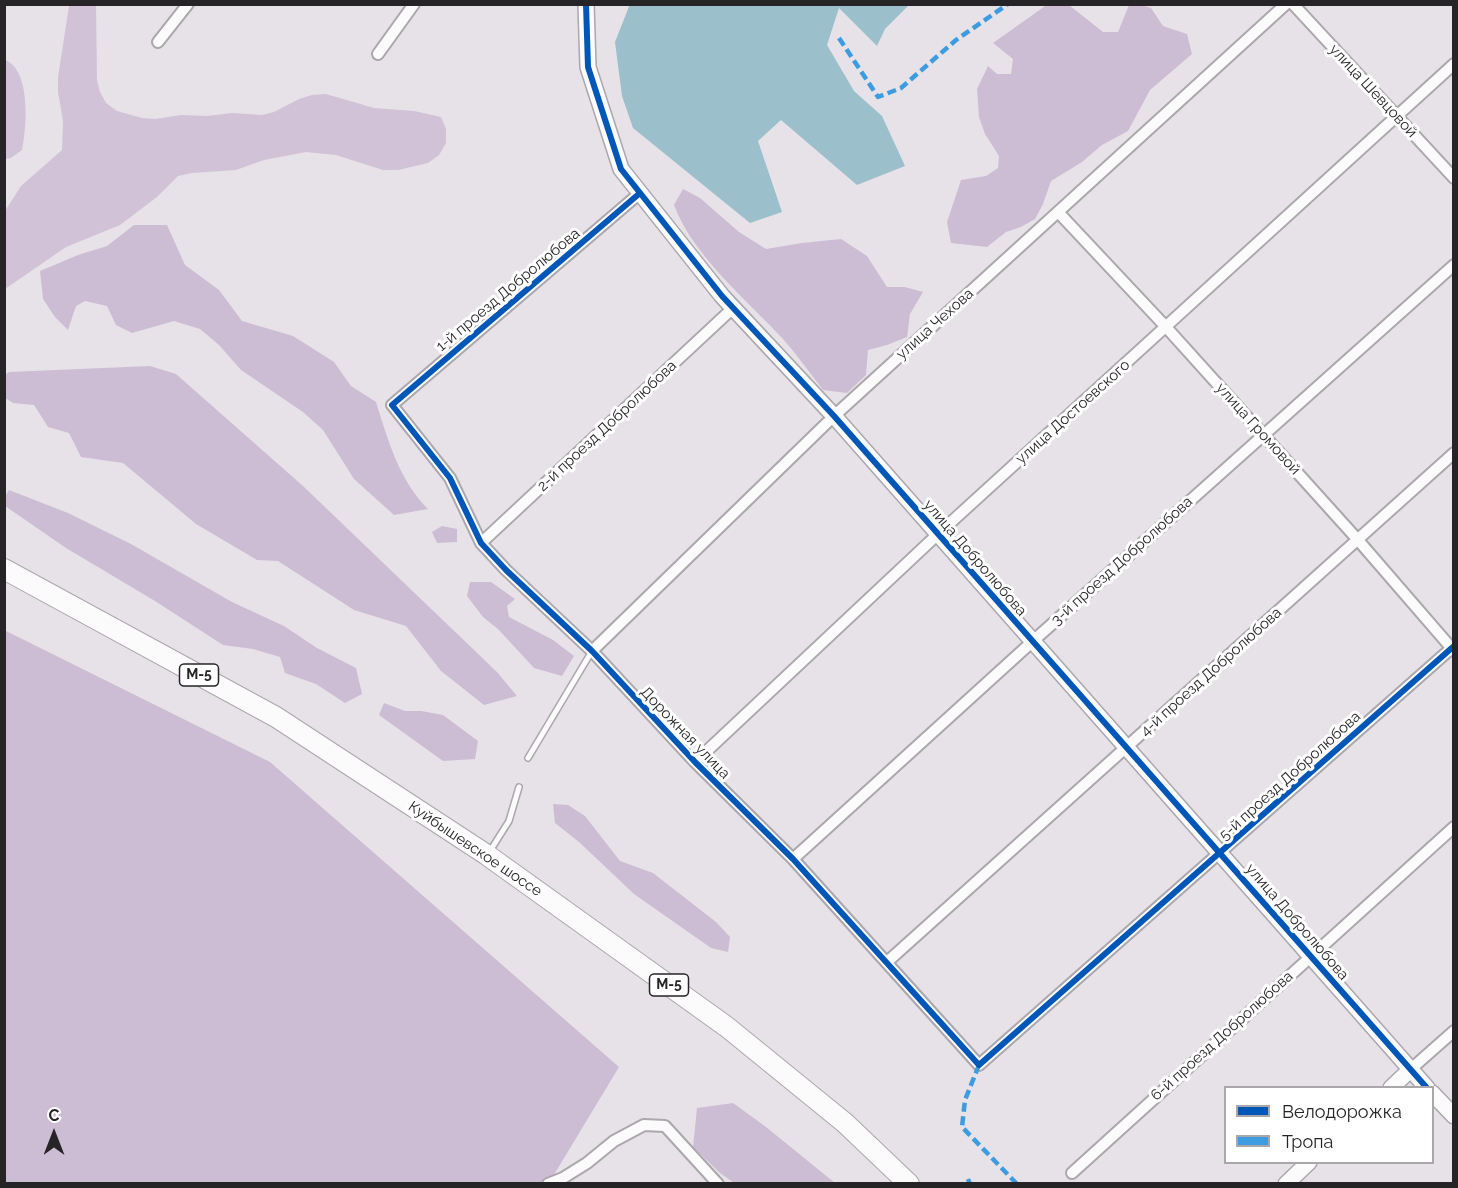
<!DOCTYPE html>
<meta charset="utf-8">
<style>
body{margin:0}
#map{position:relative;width:1458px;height:1188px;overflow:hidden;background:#e6e2e7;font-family:Raleway,sans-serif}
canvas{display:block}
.frame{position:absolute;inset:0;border:6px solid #272428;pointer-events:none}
.legend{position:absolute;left:1224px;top:1086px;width:210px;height:78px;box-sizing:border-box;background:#fff;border:2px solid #a9a7a9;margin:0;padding:8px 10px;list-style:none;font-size:18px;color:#272428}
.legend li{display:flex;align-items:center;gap:12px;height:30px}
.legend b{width:30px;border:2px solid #a9a7a9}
.north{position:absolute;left:24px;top:1104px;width:60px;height:60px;-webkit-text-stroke:4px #fff;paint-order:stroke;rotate:0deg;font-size:16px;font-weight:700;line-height:24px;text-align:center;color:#272428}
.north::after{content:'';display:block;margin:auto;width:21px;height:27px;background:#272428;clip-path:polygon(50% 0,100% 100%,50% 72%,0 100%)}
</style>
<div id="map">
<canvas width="1458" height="1188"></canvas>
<div class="frame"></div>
<ul class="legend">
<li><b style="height:8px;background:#0057b8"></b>Велодорожка</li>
<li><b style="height:8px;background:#3d9ce0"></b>Тропа</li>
</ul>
<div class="north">С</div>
</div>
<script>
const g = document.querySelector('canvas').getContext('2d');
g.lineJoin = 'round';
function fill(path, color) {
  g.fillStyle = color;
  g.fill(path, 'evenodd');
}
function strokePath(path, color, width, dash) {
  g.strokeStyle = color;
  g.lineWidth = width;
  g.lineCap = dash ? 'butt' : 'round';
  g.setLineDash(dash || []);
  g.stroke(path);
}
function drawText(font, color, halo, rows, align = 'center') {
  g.font = font + ' Raleway,sans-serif';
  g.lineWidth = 6;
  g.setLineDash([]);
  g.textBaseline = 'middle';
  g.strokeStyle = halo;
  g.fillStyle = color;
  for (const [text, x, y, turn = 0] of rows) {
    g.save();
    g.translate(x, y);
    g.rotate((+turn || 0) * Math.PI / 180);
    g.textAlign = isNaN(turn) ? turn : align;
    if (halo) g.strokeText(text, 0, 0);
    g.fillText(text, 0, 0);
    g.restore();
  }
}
fill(new Path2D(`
 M69,6L96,5L97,80L100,92L106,103L117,111L142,118L155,119L181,115L207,116L232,113L262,115L274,112L299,99L312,95L326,94L374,108L414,111L441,117L446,129V143L439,155L428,163L398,170H383L336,155L306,152L264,160L236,170L192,173L178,176L157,197L120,225L66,247L5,289V211L21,186L62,150L63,121L58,92V77Z
 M5,60C31,70 27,127 22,150L11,158L5,159Z`), '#d1c2d7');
fill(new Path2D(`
 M1048,4L1069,5L1103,32H1118L1129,5H1141L1151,8L1163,26L1187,34L1192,54L1150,90L1128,131L1102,145L1082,162L1051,181L1043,204L1035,219L1021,227L1006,232L987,247L951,243L947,222L961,180L986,176L998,168L999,156L985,134L979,117L977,89L988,66L997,74H1011L1013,59L993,43Z
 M683,189L700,198L739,232L766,249L802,243L841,239L867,256L887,287H905L923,292L910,314L907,337L887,345L868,350L866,375L847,393L823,390C810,373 797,355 783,339C746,299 693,256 674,205Z
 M134,225H167L185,265L219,290L242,321L293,336L334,362L351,386L376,402C388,440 399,480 428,509L394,515L354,479L323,430L303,412L241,370L219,345L200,329L174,321L132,333L116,325L107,306L85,301L76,306L68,330L55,317L43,299L40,271L78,255L107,246Z
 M150,366L176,374L303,486L497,672L517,696L484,705L441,671L406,626L354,610L278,561L257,560L196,524L123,463L81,457L69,433L48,427L34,405L13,403L5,398V375L9,372Z
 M9,490L68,513L131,544L232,602L284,626L317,648L356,668L362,694L345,703L316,684L285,673L280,657L253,649L223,645L155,601L66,548L5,506V496Z
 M442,526L457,529V542L437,543L432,532Z
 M470,582H491L515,599L507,606L509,617L553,640L574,656L562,676L534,668L498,629L483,617L467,596Z
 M4,630L270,762L619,1067L549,1183H5Z
 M384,703L405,711H421L443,715L478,741L475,759L443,761L379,715Z
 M553,804L568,805L585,816L620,861L653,873L716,922L730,937L728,952L711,948L634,894L579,842L555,823Z
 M733,1103L766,1127L835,1183H734L720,1173L693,1147L697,1108Z`), '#cdbdd4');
fill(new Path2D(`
 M630,4L909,5L885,29L877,46L839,8L827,45L854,91L882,116L905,166L857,185L781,120L758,141L782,212L750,223L633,128L622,96L615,42Z`), '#9bc0cb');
const lane = new Path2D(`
 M528,758L592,651
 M490,851L509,821L519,787`);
const street = new Path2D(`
 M1293,4L1454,178
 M158,42L188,4
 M378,54L414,4
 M640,193L392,405L450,478L481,543L506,570L592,651L695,762L793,859L979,1065L1454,646
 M1058,212L1166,327L1358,540L1454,651
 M481,543L733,308
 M592,651L834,416L1286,4
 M695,762L938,534L1454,64
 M793,859L1033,641L1454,265
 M887,962L1454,453
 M1411,1069L1454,1031
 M1072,1173L1454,827
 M548,1184L563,1178L587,1163L614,1141L644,1125L665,1126L718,1184`);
const secondary = new Path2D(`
 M586,4L588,67L621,169L722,296L834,416L1427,1088
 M1391,1088L1411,1069
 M1432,1093L1454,1116
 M1286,1184L1309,1162`);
const highway = new Path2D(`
 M4,569L276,717L487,855L727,1027L845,1123L909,1184`);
strokePath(lane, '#aba7ac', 8);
strokePath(street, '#aba7ac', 14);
strokePath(secondary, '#aba7ac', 18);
strokePath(highway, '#aba7ac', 22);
strokePath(lane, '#fbfbfb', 5);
strokePath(street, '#fbfbfb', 10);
strokePath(secondary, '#fbfbfb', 15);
strokePath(highway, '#fbfbfb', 20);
strokePath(new Path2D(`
 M839,38L878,97L901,88L956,40L1008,4
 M979,1065L965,1100L962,1127L1017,1184
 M968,1179L970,1184`), '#3d9ce0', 4.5, [9, 4.5]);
strokePath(new Path2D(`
 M586,4L588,67L621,169L722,296L834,416L1427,1088
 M640,193L392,405L450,478L481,543L506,570L592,651L695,762L793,859L979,1065L1454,646`), '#0057b8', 6);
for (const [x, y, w] of [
 [199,675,39],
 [669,985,39]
]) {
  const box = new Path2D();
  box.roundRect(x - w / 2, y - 11, w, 22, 4.5);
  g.fillStyle = '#fff';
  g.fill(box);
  strokePath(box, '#272428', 1.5);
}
drawText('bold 14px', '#272428', null, [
 ["М-5",199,675],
 ["М-5",669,985]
]);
drawText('15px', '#272428', '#fff', [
 ["улица Шевцовой",1373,91,47],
 ["1-й проезд Добролюбова",508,290,-40],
 ["улица Чехова",935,324,-42],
 ["улица Достоевского",1073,412,-42],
 ["2-й проезд Добролюбова",607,426,-43],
 ["улица Громовой",1258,429,48],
 ["улица Добролюбова",975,558,49],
 ["3-й проезд Добролюбова",1122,561,-42],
 ["4-й проезд Добролюбова",1211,672,-42],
 ["Дорожная улица",685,733,46],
 ["5-й проезд Добролюбова",1290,776,-42],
 ["Куйбышевское шоссе",475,849,34],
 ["улица Добролюбова",1297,922,49],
 ["6-й проезд Добролюбова",1222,1036,-42]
]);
</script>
